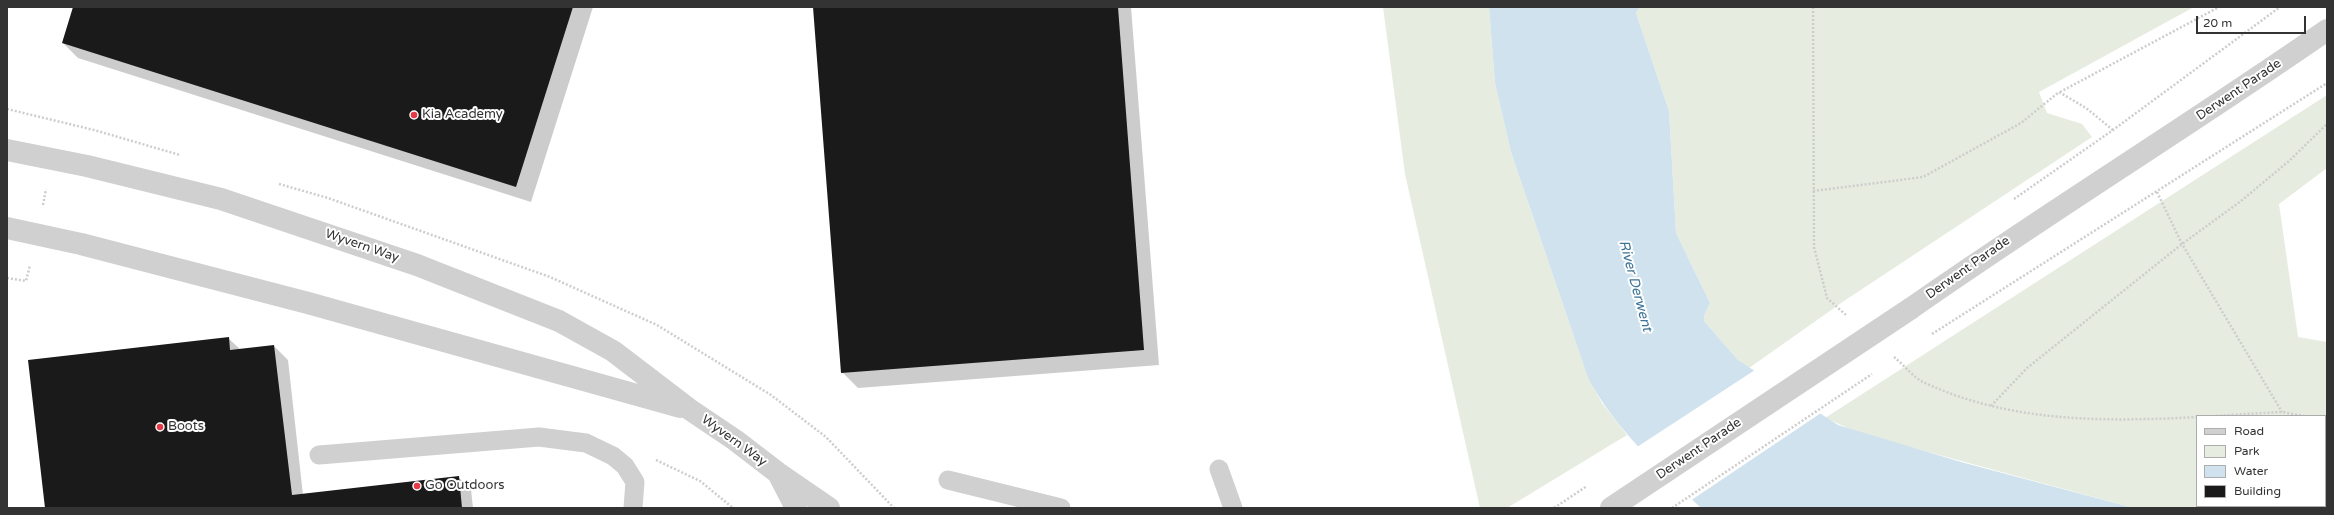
<!DOCTYPE html>
<style>
body{margin:0}
#map{position:relative;width:2334px;height:515px;overflow:hidden;background:#fff;font-family:"Varela Round",sans-serif}
canvas{display:block}
.frame{position:absolute;inset:0;border:8px solid #333;pointer-events:none}
.legend{position:absolute;left:2196px;top:415px;width:130px;height:92px;box-sizing:border-box;background:#fff;border:1px solid #adadad;margin:0;padding:5px 7px;list-style:none;font-size:12px;color:#333}
.legend li{display:flex;align-items:center;gap:8px;height:20px}
.legend b{width:20px;border:1px solid #adadad}
.scale{position:absolute;left:2196px;top:16px;width:110px;height:18px;box-sizing:border-box;border:2px solid #333;border-top:0;padding-left:5px;font-size:12px;line-height:14px;white-space:nowrap;color:#333;-webkit-text-stroke:3px #fff;paint-order:stroke}
</style>
<div id="map">
<canvas width="2334" height="515"></canvas>
<div class="frame"></div>
<ul class="legend">
<li><b style="height:5px;background:#d0d0d0"></b>Road</li>
<li><b style="height:11px;background:#e6ecdf"></b>Park</li>
<li><b style="height:11px;background:#cfe2ee"></b>Water</li>
<li><b style="height:11px;background:#1a1a1a"></b>Building</li>
</ul>
<div class="scale">20 m</div>
</div>
<script>
const g = document.querySelector('canvas').getContext('2d');
g.lineJoin = 'round';
function fill(path, color) {
  g.fillStyle = color;
  g.fill(path, 'evenodd');
}
function strokePath(path, color, width, dash) {
  g.strokeStyle = color;
  g.lineWidth = width;
  g.lineCap = dash ? 'butt' : 'round';
  g.setLineDash(dash || []);
  g.stroke(path);
}
function drawText(font, color, halo, rows, align = 'center') {
  g.font = font + ' "Varela Round",sans-serif';
  g.lineWidth = 4;
  g.setLineDash([]);
  g.textBaseline = 'middle';
  g.strokeStyle = halo;
  g.fillStyle = color;
  for (const [text, x, y, turn = 0] of rows) {
    g.save();
    g.translate(x, y);
    g.rotate((+turn || 0) * Math.PI / 180);
    g.textAlign = isNaN(turn) ? turn : align;
    if (halo) g.strokeText(text, 0, 0);
    g.fillText(text, 0, 0);
    g.restore();
  }
}
fill(new Path2D(`
 M1383,7H1489L1495,83L1511,152L1588,378L1602,403L1627,435L1507,508H1480L1405,174Z
 M1640,7H2194L2039,92L2047,113L2082,124L2092,137L1844,301L1749,368L1738,360L1704,321V316L1710,303L1676,233L1669,111L1636,13Z
 M2327,95V168L2279,204L2298,337L2327,342V508H2134L1862,434L1825,418ZM2197,416H2325V506H2197Z`), '#e6ecdf');
fill(new Path2D(`
 M1489,7H1640L1636,13L1669,111L1676,233L1710,303L1704,316V321L1738,360L1838,425L1961,462L2134,508H1701C1659,468 1615,429 1588,378L1511,152L1495,83Z`), '#cfe2ee');
fill(new Path2D(`
 M1755,370L1821,413L1690,501L1637,447Z`), '#fff');
fill(new Path2D(`
 M74,7H593L531,202L78,58L63,43Z
 M814,7H1131L1159,365L858,388L842,372Z
 M228,338L241,350L274,346L288,360L303,495L458,477L471,489L473,508H46Z`), '#0003');
fill(new Path2D(`
 M73,7H573L516,187L62,43Z
 M813,7H1118L1144,350L841,373Z
 M229,337L230,350L274,345L292,495L459,476L462,508H45L28,360Z`), '#1a1a1a');
strokePath(new Path2D(`
 M1813,7L1814,247L1827,298L1846,315
 M2060,92L2219,7
 M7,109L94,130L180,155
 M279,184L328,198L550,277L657,325L771,395L826,437L894,508
 M1813,191L1923,177L2021,123L2059,92L2086,108L2113,130
 M2157,192L2182,244L2282,412
 M2014,199L2113,130L2280,7
 M43,205L46,189
 M7,278L26,281L30,265
 M1932,334L2327,83
 M1894,357C1903,364 1913,377 1923,382C2035,435 2163,418 2282,412L2304,416
 M1991,406L2027,368L2182,244L2241,201L2289,161L2327,124
 M2325,420H2327
 M656,460L700,481L733,508`), '#cdcdcd', 2.5, [2, 2]);
strokePath(new Path2D(`
 M319,455L539,437L586,443L613,456L625,466L635,482L633,508
 M1219,469L1233,508
 M948,480L1061,508`), '#d0d0d0', 19);
strokePath(new Path2D(`
 M7,150L87,166L221,199L417,265L559,321L613,351L689,409L735,440L778,473L829,508
 M7,228L81,244L308,303L680,407
 M1910,309C2047,213 2190,125 2327,30
 M779,475L796,508`), '#d0d0d0', 22);
strokePath(new Path2D(`
 M1554,508L1587,486
 M1672,508L1872,374`), '#cdcdcd', 2.5, [2, 2]);
strokePath(new Path2D(`
 M1611,508L1910,309`), '#d0d0d0', 22);
for (const [x, y, r, color] of [
 [414,115,4,"#e63946"],
 [160,427,4,"#e63946"],
 [417,486,4,"#e63946"]
]) {
  const dot = new Path2D();
  dot.arc(x, y, r, 0, 2 * Math.PI);
  g.fillStyle = color;
  g.fill(dot);
  strokePath(dot, '#fff', 1.5);
}
drawText('13px', '#333', '#fff', [
 ["Derwent Parade",2239,90,-34],
 ["Wyvern Way",362,246,19],
 ["Derwent Parade",1968,268,-35],
 ["Wyvern Way",734,441,36],
 ["Derwent Parade",1699,449,-34]
]);
drawText('13px', '#333', '#fff', [
 ["Kia Academy",422,115],
 ["Boots",168,427],
 ["Go Outdoors",425,486]
], 'left');
drawText('italic 14px', '#3f7597', '#fff', [
 ["River Derwent",1635,286,75]
]);
</script>
